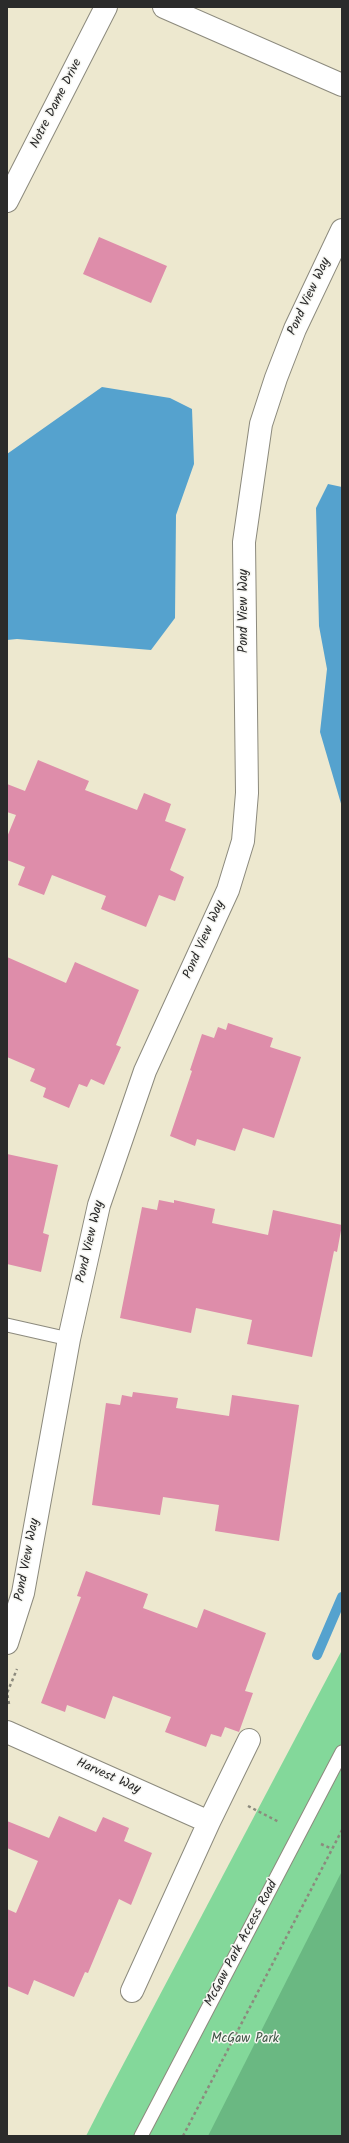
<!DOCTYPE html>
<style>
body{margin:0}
#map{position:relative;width:349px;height:2143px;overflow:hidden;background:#ede8cf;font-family:Kalam,sans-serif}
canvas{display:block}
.frame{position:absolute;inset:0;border:8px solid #2b2b2b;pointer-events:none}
</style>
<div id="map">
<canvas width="349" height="2143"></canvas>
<div class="frame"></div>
</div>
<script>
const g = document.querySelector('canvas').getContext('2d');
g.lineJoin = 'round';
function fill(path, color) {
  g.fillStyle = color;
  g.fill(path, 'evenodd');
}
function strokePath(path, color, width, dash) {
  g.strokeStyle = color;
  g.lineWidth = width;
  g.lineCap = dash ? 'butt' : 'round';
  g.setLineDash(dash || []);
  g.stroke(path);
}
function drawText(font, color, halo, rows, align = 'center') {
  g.font = font + ' Kalam,sans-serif';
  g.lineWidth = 3;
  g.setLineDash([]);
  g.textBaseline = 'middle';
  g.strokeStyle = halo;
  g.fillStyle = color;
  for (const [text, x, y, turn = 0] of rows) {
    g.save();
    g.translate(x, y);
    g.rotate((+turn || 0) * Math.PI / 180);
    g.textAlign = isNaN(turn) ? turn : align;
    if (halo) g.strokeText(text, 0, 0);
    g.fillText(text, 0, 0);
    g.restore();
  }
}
fill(new Path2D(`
 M342,1650V2136H86L107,2095Z`), '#83d89a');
fill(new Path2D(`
 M342,1871V2136H208Z`), '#6ab882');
fill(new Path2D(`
 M102,387L170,398L192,409L194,464L176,515L175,618L151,650L17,639L7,640V454Z
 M328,484L342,487V807L320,732L327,669L319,626L316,508Z`), '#55a2ce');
strokePath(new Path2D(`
 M317,1655L342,1597`), '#55a2ce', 10);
fill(new Path2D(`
 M99,237L167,266L151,303L83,274Z
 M38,760L89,781L85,790L137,810L144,793L171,804L165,821L186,829L170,870L184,877L175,901L159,895L146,927L101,909L106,896L52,875L44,895L18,885L25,867L7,860V837L16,815L7,812V784L25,791Z
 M7,957L66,983L75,962L139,990L116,1045L121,1047L104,1085L91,1079L87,1087L79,1084L69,1108L43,1097L46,1088L30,1081L35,1069L7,1057Z
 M228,1023L273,1038L270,1047L301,1057L274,1138L243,1128L235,1151L197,1139L195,1146L170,1136L192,1071L190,1070L202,1034L214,1038L218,1027L226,1030Z
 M7,1154L58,1165L43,1233L49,1235L41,1272L7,1264Z
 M159,1200L174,1203V1200L215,1209L212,1223L268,1235L273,1210L342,1225L337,1252L334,1251L312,1357L247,1344L252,1320L196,1308L191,1333L120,1318L142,1207L157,1210Z
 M133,1392L178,1398L176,1408L229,1416L232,1395L299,1405L279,1541L215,1531L219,1505L163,1497L160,1515L92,1505L106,1403L120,1405L122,1395L132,1397Z
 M86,1571L148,1594L143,1608L197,1628L204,1609L266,1633L245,1691L253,1693L239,1732L225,1727L221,1737L211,1734L206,1747L165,1732L171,1717L113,1696L105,1719L67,1705L65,1712L41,1703L81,1597L77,1596Z
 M59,1816L96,1832L103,1817L129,1828L124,1841L152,1853L131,1905L119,1899L88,1973L85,1972L74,1997L34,1980L28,1995L7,1986V1909L16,1913L38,1861L7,1848V1821L49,1838Z`), '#de8daa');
const service = new Path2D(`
 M7,1325L69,1339
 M141,2136L342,1752`);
const minor = new Path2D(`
 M164,7L342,85
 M7,201L106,7
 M7,1643L23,1593L69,1339L99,1205L145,1071L228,890L243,841L247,793L244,542L261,424L276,378L295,329L342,230
 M7,1732L209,1822
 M132,1991L209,1822L249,1740`);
strokePath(service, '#8c8a7d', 15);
strokePath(minor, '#8c8a7d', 24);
strokePath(new Path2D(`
 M9,1704L7,1693L17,1669
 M248,1806L279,1822
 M321,1844L332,1849
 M183,2136L342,1830`), '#8c8a7d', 2.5, [3, 3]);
strokePath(service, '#fff', 13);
strokePath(minor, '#fff', 22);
drawText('13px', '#2b2b2b', '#f6f6f2', [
 ["Notre Dame Drive",57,104,-63],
 ["Pond View Way",310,297,-65],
 ["Pond View Way",245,611,-90],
 ["Pond View Way",205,940,-66],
 ["Pond View Way",91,1242,-77],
 ["Pond View Way",28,1560,-79],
 ["Harvest Way",108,1777,24],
 ["McGaw Park Access Road",242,1944,-62]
]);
drawText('13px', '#415647', '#f6f6f2', [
 ["McGaw Park",245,2040]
]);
</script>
